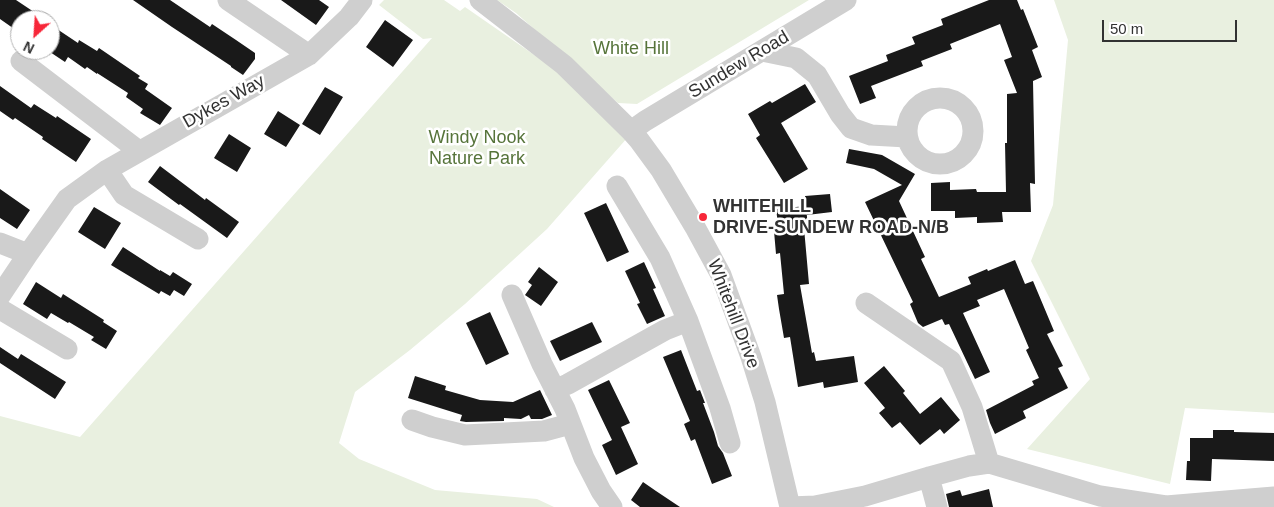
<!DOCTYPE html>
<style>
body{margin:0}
#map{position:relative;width:1274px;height:507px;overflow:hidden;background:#fff;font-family:Helvetica,sans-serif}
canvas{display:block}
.north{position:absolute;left:10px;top:10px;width:50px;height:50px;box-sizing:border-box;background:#fff;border:1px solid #adadad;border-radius:50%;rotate:206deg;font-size:14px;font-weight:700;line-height:20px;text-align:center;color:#323232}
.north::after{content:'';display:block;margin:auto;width:18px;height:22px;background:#f72739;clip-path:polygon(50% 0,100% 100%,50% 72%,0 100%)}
.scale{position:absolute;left:1102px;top:20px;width:135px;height:22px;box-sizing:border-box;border:2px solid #323232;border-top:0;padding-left:6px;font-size:15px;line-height:18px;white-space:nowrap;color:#323232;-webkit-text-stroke:4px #fff;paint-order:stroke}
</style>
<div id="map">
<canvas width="1274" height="507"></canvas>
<div class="north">N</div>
<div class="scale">50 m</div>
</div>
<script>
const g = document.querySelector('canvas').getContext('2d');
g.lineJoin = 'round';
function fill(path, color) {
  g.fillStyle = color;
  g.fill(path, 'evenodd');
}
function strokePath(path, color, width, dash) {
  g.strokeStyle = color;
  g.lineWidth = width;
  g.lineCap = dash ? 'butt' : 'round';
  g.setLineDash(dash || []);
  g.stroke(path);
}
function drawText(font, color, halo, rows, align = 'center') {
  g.font = font + ' Helvetica,sans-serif';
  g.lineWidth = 5;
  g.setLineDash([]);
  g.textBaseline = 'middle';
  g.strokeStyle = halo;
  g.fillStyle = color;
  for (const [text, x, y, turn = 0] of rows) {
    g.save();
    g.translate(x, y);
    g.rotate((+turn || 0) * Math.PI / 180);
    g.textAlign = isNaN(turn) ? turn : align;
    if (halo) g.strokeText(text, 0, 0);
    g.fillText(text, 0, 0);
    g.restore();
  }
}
fill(new Path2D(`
 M384,0H444L460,11L465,7L556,70L628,137L547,229L465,304L410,350L355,392L339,443L359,459L435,490L537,499L554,507H0V416L80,437L432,38L423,39L379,5Z
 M497,0H809L637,104L618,103L516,13Z
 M1054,0H1274V413L1185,408L1170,484L1027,449L1090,379L1031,261L1053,205L1068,40Z`), '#e9f0e0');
fill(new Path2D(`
 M0,0H16L46,20H20V33L0,19Z
 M133,0H170L210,27L212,24L236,40L255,53V59L243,75L231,67V66L172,27Z
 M281,0H319L329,7L316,25Z
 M989,0H1017L1021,10L1023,9L1038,47L1032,50L1042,77L1033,81L1035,184L1030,183L1031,212H1002L1003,222L977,223V217L955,218V211H931V183L950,182V190L976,189L977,192H1006L1005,143H1007V94L1017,93L1004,60L1012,57L1000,24L950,44L952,49L921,61L923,66L871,86L876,98L860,104L849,76L888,61L886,55L915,44L912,37L943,25L941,19Z
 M385,20L413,40L393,67L366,47Z
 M57,29L78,43L79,40L97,51L99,48L140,76L138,78L148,84L145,89L172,108L160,125L140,113L143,109L126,97L128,93L97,73V74L87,67L85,69L68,57L65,62L50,52V39Z
 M805,84L816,102L781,123L808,169L784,183L756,138L760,135L748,114L770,101L772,103Z
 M0,86L31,108L34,104L56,118L57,116L91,139L76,162L42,139L43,137L15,118L13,120L0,111Z
 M325,87L343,97L320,135L302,124Z
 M278,111L300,125L286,147L264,134Z
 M229,134L251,148L237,172L214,158Z
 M849,149L882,155L915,174L899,201L925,257L921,259L939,297L971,284L968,277L987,269L988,271L1015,260L1025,284L1033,281L1054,331L1047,334L1063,366L1058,368L1068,388L1023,411L1026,418L995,434L990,423L986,410L1034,385L1032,381L1039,378L1026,350L1029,348L1004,289L977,300L980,306L963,313L990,372L975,379L949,324L945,325L942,319L923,327L918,323L910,304L913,302L865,202L902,185L874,169L846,163Z
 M160,166L205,200L206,198L239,222L227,238L180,204L179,205L148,182Z
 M0,189L30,210L17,229L0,218Z
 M830,194L832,212L807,215L805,196Z
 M606,203L629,252L607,262L584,213Z
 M806,206L808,228H804L809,284L800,285L812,353L814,352L816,361L854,356L858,382L824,388L823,382L798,387L790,337L784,338L779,309L777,295L784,294L780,253L776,254L774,231H779L776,209Z
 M94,207L121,223L105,249L78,232Z
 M123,247L160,271V270L170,276L173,272L192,284L184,296L174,290L170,296L161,291L159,294L111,265Z
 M644,262L656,288L653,289L665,316L647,324L637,304L640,303L625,271Z
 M539,267L558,282L541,306L525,295L532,285L528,282Z
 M36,282L61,298L63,294L104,320L103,322L117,331L106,349L91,340L94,337L69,322L68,323L51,313L47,319L23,304Z
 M490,312L509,354L486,365L466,323Z
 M592,322L602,342L560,361L550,341Z
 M0,347L18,359L21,354L66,382L55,399L0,363Z
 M681,350L697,391L700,390L705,403H703L714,432L718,446L723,453L732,476L712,484L695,439L691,441L684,424L690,421L663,357Z
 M884,366L905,391L903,393L920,414L941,397L960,420L944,434L940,429L920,445L900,422L892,428L879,413L885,408L864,383Z
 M415,376L446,386L445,390L480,400L513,402L540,390L552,415L542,419H531L529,415L521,419L504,418V421L466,422L460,421L462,415L408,398Z
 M609,380L630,423L621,427L638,464L616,475L602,445L612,440L588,390Z
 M1213,430H1234V432L1274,433V461L1212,459L1211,481L1186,480L1187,461H1190V438H1213Z
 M643,482L656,491L680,507H640L631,500Z
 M989,489L993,507H949L946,494L960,490L962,496Z`), '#191919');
strokePath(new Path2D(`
 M228,0L309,55
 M480,0L564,65L631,131L639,140L661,170L695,227L721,275L751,357L765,402L790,507
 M762,51L796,58L817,75L840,114L851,128L871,135L907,137
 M21,61L139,151
 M907 131a33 33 0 1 1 66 0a33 33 0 1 1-66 0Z
 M631,131L645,121L846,0
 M107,170L124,195L198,239
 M617,186L660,258L688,321L720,408L730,443
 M0,243L28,254
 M512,295L542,364L565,409L584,458L601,491L612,507
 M0,296L28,254L67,199L107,170L309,55L349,17L362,0
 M866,303L951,361L972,407L989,463
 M0,309L67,349
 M555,390L568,384L665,330L688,321
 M412,420L432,427L465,435L544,431L570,424
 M929,477L937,507
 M790,507L815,506L865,496L929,477L969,466L989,463L1100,496L1166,506L1274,497`), '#cfcfcf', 21);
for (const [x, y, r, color] of [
 [703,217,5,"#f72739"]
]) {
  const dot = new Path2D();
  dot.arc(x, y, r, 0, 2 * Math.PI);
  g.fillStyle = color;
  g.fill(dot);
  strokePath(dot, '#fff', 2);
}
drawText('18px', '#56743a', '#fff', [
 ["White Hill",631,49],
 ["Windy Nook",477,138],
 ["Nature Park",477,159]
]);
drawText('18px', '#323232', '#fff', [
 ["Sundew Road",739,65,-31],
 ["Dykes Way",224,102,-29],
 ["Whitehill Drive",733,314,69]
]);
drawText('bold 18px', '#323232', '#fff', [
 ["WHITEHILL",713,207],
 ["DRIVE-SUNDEW ROAD-N/B",713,228]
], 'left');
</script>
